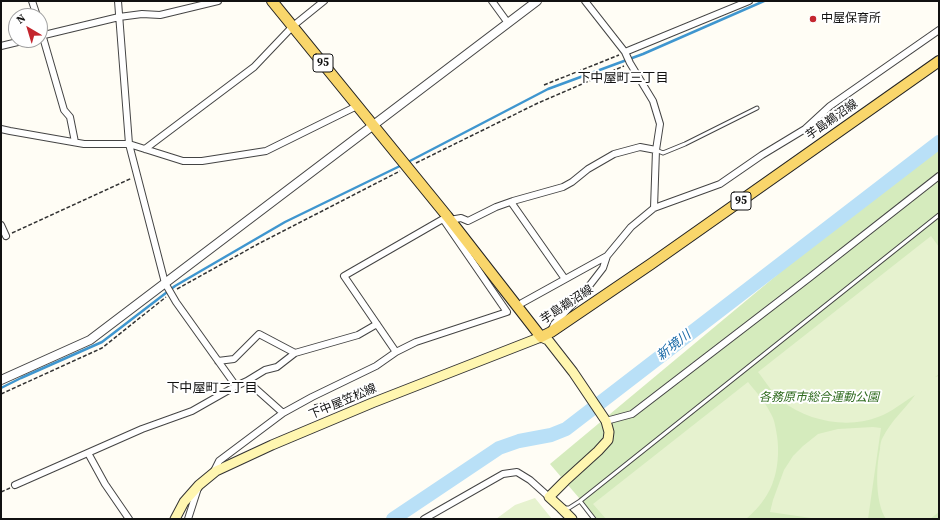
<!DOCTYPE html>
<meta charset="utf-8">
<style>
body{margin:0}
#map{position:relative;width:940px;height:520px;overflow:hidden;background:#fffdf5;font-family:"Source Serif 4",serif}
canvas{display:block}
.frame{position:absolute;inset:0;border:2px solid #111;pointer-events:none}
.north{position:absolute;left:8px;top:8px;width:40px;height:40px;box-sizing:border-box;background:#fff;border:1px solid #a0a0a0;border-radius:50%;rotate:322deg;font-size:11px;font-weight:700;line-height:16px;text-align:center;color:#111}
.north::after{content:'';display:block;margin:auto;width:14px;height:18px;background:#c4262e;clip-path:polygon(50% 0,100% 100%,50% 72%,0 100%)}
</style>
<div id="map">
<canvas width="940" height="520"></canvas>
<div class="frame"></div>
<div class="north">N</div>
</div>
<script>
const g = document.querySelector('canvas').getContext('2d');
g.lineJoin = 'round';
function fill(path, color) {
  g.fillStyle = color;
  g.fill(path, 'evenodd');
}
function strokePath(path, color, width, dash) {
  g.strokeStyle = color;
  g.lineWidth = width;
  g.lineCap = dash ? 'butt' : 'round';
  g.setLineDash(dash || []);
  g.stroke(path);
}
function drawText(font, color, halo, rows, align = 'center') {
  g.font = font + ' "Source Serif 4","Noto Sans JP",serif';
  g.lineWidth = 4;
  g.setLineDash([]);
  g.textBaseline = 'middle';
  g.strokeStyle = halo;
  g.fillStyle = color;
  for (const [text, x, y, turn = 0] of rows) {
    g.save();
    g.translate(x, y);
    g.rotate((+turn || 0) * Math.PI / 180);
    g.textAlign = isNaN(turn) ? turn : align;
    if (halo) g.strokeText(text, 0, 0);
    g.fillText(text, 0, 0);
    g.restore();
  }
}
fill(new Path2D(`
 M939,140V519H597L550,464Z`), '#d5ebbd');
fill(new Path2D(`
 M931,236L939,247V374L935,377L939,376V512L930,519H886C875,502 876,468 880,449C880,445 881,440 883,437C891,421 905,409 915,395C903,402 892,412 878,417C848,429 807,421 782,401C772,393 766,382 758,372Z
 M748,382C757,393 767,404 773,418C775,423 776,430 777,436C780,456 777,481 765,498C760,506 753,513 746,519H606L593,504Z
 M873,427L881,428L868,519H818L770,512L773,500L784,470L793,456L803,446L818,434L838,429Z
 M535,498L552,519H496L515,505Z`), '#e6f2cf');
strokePath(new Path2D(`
 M406,163L548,89L643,54L764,1
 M1,388L21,378L102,342L175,286L285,222L402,165`), '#3f96cf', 2.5);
strokePath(new Path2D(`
 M393,519L499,448L519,441L551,435L566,429L939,142`), '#b9e0f7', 14);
const service = new Path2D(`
 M656,150L663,153L685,144L757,108
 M580,501L594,519
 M565,508H569L580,501L939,215`);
const minor = new Path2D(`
 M32,1L37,16
 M118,1L129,144L165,283L176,302L236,386
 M492,1L508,23
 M585,1L625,52L630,63L653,101L660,124L656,150L654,208
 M40,27L64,110L70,117L75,142
 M40,36L119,17L142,14L160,15L218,1
 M1,46L26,40
 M625,52L749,1
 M1,129L10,131L84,144H129L183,161H202L266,151L357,106
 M145,149L254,67L293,26L324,1
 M511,202L565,279
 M450,220L461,218L468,221L496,207L513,201L563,187L572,182L588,169L614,154L640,147L656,150
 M1,225L6,236
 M522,303L607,256
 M552,329L554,324L586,290L603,268L607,256L631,227L654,208L720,184L762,155L805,129L830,106L939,30
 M218,361L234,359L259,334L295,353
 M247,381L265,370L277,367L295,353L358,335L377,324
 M606,421L632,414L809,278L939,176
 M88,453L105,484L129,519
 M213,473L219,461L283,413
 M15,485L142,429L192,411L236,386L247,381L283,413L312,397L376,366L396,352L416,342L507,312L443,219L344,276L396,352
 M188,519L198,488
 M424,519L503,474L517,472L530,480L549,497`);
const tertiary = new Path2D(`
 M1,380L90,340L537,1`);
const secondary = new Path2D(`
 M175,519L184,502L199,485L216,471L272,445L372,403L541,337L548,340L573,372L606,421L609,432L608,440L598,451L565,481L549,497L561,508L572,519`);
const primary = new Path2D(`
 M272,1L447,216L541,337L551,332L651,264L939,61`);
strokePath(service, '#444', 5);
strokePath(minor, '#444', 8);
strokePath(tertiary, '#444', 10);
strokePath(secondary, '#333', 11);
strokePath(primary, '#222', 12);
strokePath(new Path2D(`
 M544,85L619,55
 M416,163L538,103L624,66
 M12,233L132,178
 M177,289L258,244L400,171
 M1,394L102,348L166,297
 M314,405L379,391
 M1,492L10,488`), '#333', 1.5, [4, 2]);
strokePath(service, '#fff', 3);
strokePath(minor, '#fff', 6);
strokePath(tertiary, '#fff', 8);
strokePath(secondary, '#fff6b0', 9);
strokePath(primary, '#f9d66b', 10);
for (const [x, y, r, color] of [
 [813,19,4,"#c4262e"]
]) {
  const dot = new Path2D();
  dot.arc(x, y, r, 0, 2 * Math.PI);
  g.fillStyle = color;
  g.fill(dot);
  strokePath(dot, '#fff', 1.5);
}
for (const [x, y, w] of [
 [323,63,20],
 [741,201,20]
]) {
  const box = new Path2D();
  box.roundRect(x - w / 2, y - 9, w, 18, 3);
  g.fillStyle = '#fff';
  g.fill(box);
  strokePath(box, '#111', 1);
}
drawText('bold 11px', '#111', null, [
 ["95",323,63],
 ["95",741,201]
]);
drawText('12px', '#111', '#fff', [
 ["中屋保育所",821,19]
], 'left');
drawText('12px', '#111', '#fff', [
 ["芋島鵜沼線",832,120,-35],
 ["芋島鵜沼線",567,305,-33],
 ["下中屋笠松線",343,402,-23]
]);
drawText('italic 12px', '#2f6b1f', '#fff', [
 ["各務原市総合運動公園",819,398]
]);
drawText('13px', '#111', '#fff', [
 ["下中屋町三丁目",623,79],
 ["下中屋町二丁目",212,389]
]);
drawText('italic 13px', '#1768a6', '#fff', [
 ["新境川",674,346,-38]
]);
</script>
